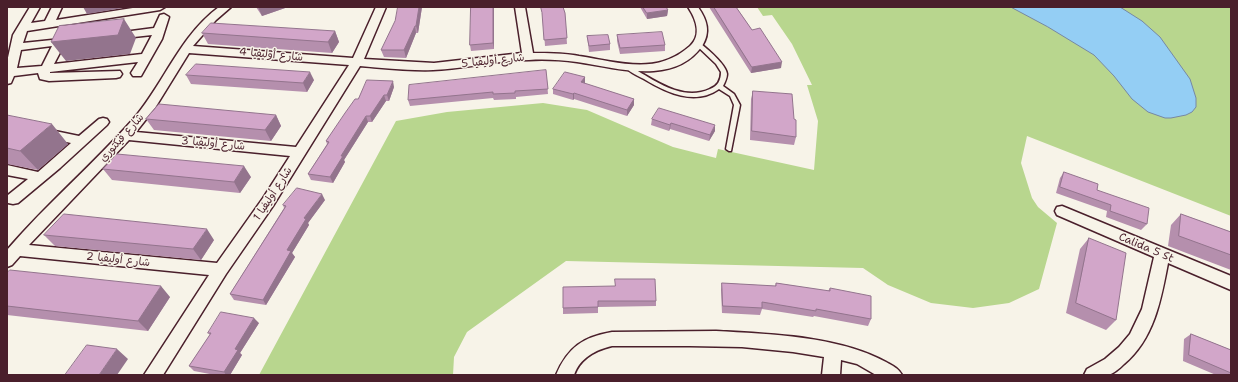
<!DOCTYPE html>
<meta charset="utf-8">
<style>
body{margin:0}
#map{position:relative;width:1238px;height:382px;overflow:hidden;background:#f7f3e8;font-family:"Shantell Sans",sans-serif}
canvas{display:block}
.frame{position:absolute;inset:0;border:8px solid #4a1f2b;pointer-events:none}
</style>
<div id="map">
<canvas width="1238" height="382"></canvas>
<div class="frame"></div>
</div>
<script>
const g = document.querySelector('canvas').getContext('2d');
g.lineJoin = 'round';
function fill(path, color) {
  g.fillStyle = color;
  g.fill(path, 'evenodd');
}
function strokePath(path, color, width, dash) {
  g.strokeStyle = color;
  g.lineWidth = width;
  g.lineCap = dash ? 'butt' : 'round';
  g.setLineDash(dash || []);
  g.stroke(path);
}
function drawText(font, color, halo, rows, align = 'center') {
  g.font = font + ' "Shantell Sans","Playpen Sans Arabic",sans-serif';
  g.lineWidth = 3;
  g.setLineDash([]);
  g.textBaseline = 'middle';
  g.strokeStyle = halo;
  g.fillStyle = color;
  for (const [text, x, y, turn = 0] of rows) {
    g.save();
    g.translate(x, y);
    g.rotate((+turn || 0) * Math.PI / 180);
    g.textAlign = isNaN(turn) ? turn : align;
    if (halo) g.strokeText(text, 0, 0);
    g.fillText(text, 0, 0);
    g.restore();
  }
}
fill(new Path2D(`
 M757,7H1231V216L1027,136L1021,163L1032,198L1038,207L1057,223L1039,289L1009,303L973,308L931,303L888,285L863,268L566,261L467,332L454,357L453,375H259L396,121L447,112L543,103L587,110L673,147L716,158L718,149L814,170L818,121L807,85H812L792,44L772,15L763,16Z`), '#b8d68e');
const water = new Path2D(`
 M1011,7H1120L1142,21L1160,37L1190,79L1196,98V107L1192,112L1186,115L1171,118H1165L1148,112L1132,99L1114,76L1094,55L1048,27Z`);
fill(water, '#94cef4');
strokePath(water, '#7688a4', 1);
const service = new Path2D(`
 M698,42L700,43C707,49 726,64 727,74C727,78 725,82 723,86L734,94L740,105L731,151H729L726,149L734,105L730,96L719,89C695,106 667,93 644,79C638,76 631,73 626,68L629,66L631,67C654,80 682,102 710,89C718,86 721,80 721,72L716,64L696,45V43Z`);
const minor = new Path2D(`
 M30,7H40L31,23L45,21L52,7H62L56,20L139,7H165L160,10L27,31L23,43L71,38L75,39L77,41L75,43L64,45L54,64L142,54L152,35L116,39L110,36L116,33L154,28L160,15L164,14L169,17L162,39L141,76H133L131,73L138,62L50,72V73L120,71L122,74L120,77L116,78L49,81L40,79L38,73L14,76L11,83L7,84V62L13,35ZM52,46L42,66L17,68L21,50Z
 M219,7H231L216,20L193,46L353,58L376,7H386L364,59L434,63L522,53L515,7H525L533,53C548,53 564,53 579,56C619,62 656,76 690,46C702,35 696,19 688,7H698C707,20 711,32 702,46C674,86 617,68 577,62C561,60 545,59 529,60C497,60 465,69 433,70C409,71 384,68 360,66L273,206L226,274L163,375H144L209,275L20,256L12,265L7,267V250C47,203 95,163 135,117C165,81 180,36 219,7ZM189,53L349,65L296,147L136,132L155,108ZM129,140L290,156L263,198L217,263L29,245Z
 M103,118L107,119L109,122L107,125L60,168L18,203L13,204L8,203V195L28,179L7,175V165L38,172L71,143L7,129V121L79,136L99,119Z
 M1062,206L1231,276V290L1168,263C1161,300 1154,339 1124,364C1120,368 1114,373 1109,375C1102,377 1092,375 1084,375L1087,369L1105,359L1119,347L1130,334L1142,309L1154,257L1057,215L1055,211L1057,207Z
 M716,331C770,334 838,336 886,362C893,366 898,368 902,375H876L857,364L841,360L840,375H822L824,357L793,352L742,347L690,346H612C595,350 580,358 574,375H556C568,347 583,337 612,332Z`);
strokePath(service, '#4a1f2b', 3);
strokePath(minor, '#4a1f2b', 3);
fill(service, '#f7f3e8');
fill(minor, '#f7f3e8');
fill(new Path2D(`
 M256,7H288L262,16Z
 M422,7L418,33H416L406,58L384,57L381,50Z
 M471,7H494V49L471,51L470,45Z
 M541,7H563L565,13L567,44L545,46L543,17Z
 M640,7H666L668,10L667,16L647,19Z
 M709,7H736L752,30L781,68L751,73Z
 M335,31L339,42L332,53L208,44L202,33Z
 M617,35L665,45V51L620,54L617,41Z
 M587,36L610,44V50L589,52Z
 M546,70L548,94L516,97V99L494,100L493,98L410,106L408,100Z
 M186,75L314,80L307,92L191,84Z
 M585,77V84L634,99V105L627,116L574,99L573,100L553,94V89Z
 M394,87L389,101H386L372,122H368L344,160L345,162L333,183L311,180L308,174L327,144L326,141L358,99Z
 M753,91L794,119L796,137L794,145L750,140L751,99Z
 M7,115L68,144L38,170L7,164Z
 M276,115L281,126L271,141L154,130L146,119Z
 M652,119L715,131L709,141L670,129L669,131L651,125Z
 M103,169L251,177L240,193L112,180Z
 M1064,172L1097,190L1147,224L1141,230L1106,217L1107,211L1056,193L1060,178Z
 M325,200L308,223L309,225L292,253L295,257L266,305L234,300L230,294L284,208L283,205Z
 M1181,214L1231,232V270L1168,246L1171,225Z
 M44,235L214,240L201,260L55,246Z
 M1089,238L1116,320L1106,330L1066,313L1080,249Z
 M7,273L170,297L148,331L7,315Z
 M722,283L775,286L776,283L828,291L830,288L871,319L868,326L814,316L813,317L762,309L760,315L722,313L721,290Z
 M615,286L656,301V306L598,307V313L563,314V308Z
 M259,323L240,353L242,355L230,375H215L194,371L189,366L210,335L208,333Z
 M1191,334L1231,350V375H1216L1183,361L1184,339Z`), '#b58fad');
fill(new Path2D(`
 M83,7H129L87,14Z
 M258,7H288L262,16Z
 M419,7H422L418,33L416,26Z
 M493,7H494V49L493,43Z
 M668,10L667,16L647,19V13Z
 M124,19L136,38L130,54L66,61L51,42Z
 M415,26L416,33L406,58L404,50Z
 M335,31L339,42L332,53L328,42Z
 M782,62L781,68L751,73L752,67Z
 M310,72L314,80L307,92L303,83Z
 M585,77V83L582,88L581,82Z
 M393,81L394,87L389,101L387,95Z
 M574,93V99L573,100V94Z
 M384,95L386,101L372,122L370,116Z
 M634,99V105L627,116V110Z
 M276,115L281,126L271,141L265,130Z
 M366,116L368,122L344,160L345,162L333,183L330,177L341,156Z
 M671,123L670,129L669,131L670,125Z
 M52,124L68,144L38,170L20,151Z
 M715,125V131L709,141L710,135Z
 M244,166L251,177L240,193L234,182Z
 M322,194L325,200L308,223L309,225L292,253L295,257L266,305L263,300L287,250L304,218Z
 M207,229L214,240L201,260L193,249Z
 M161,286L170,297L148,331L138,321Z
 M254,318L259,323L240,353L242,355L230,375H226L224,372L235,349Z
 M117,349L128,359L117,375H99Z`), '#93748d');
const building = new Path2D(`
 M398,7H419L416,26H415L404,50H381L395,21Z
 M471,7H493V43L470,45Z
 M541,7H563L565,13L567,38L544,40L542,13Z
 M643,7H666L668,10L647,13Z
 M714,7H736L752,30L760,28L782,62L752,67Z
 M124,19L118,35L51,42L59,26Z
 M211,23L335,31L328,42L202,33Z
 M662,32L665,45L620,48L617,35Z
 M608,35L610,44L589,46L587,36Z
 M196,64L310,72L303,83L186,75Z
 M546,70L548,89L515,91V93L493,94V92L408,100L409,85Z
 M565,72L585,77L581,82L634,99L627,110L574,93L573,94L553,89Z
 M367,80L393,81L387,95H384L370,116H366L341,156H343L330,177L308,174L329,142L326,141L345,113L355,99H358Z
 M753,91L792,94L794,119L796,120V137L752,131Z
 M159,104L276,115L265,130L146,119Z
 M659,108L715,125L710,135L671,123L670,125L652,119Z
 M7,115L52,124L20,151L7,148Z
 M117,154L244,166L234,182L103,169Z
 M1064,172L1098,184L1097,190L1149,208L1147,224L1110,211L1111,205L1060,187Z
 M297,188L322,194L304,218L306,219L287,250L291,251L263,300L230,294L286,206L283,205Z
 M64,214L207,229L193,249L44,235Z
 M1181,214L1231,232V255L1179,236Z
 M1089,238L1126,253L1116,320L1076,303Z
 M10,270L161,286L138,321L7,306V273Z
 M615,279H655L656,301H598V307L563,308V287L615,286Z
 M722,283L776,286V283L830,291V288L871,296V319L816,309V311L762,302V308L723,306Z
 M221,312L254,318L235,349L238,350L224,372L189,366L211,333H208Z
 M1191,334L1231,350V373L1189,355Z
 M87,345L117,349L99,375H65Z`);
fill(building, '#d2a6c9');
strokePath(building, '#93748d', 1);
drawText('11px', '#4a1f2b', '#f7f3e8', [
 ["شارع أوليفيا 4",271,55,5],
 ["شارع أوليفيا 5",493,61,-6],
 ["شارع فيكتوري",122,138,-48],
 ["شارع أوليفيا 3",213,144,5],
 ["شارع أوليفيا 1",273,194,-57],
 ["Calida 5 St",1146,248,23],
 ["شارع أوليفيا 2",118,260,6]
]);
</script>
